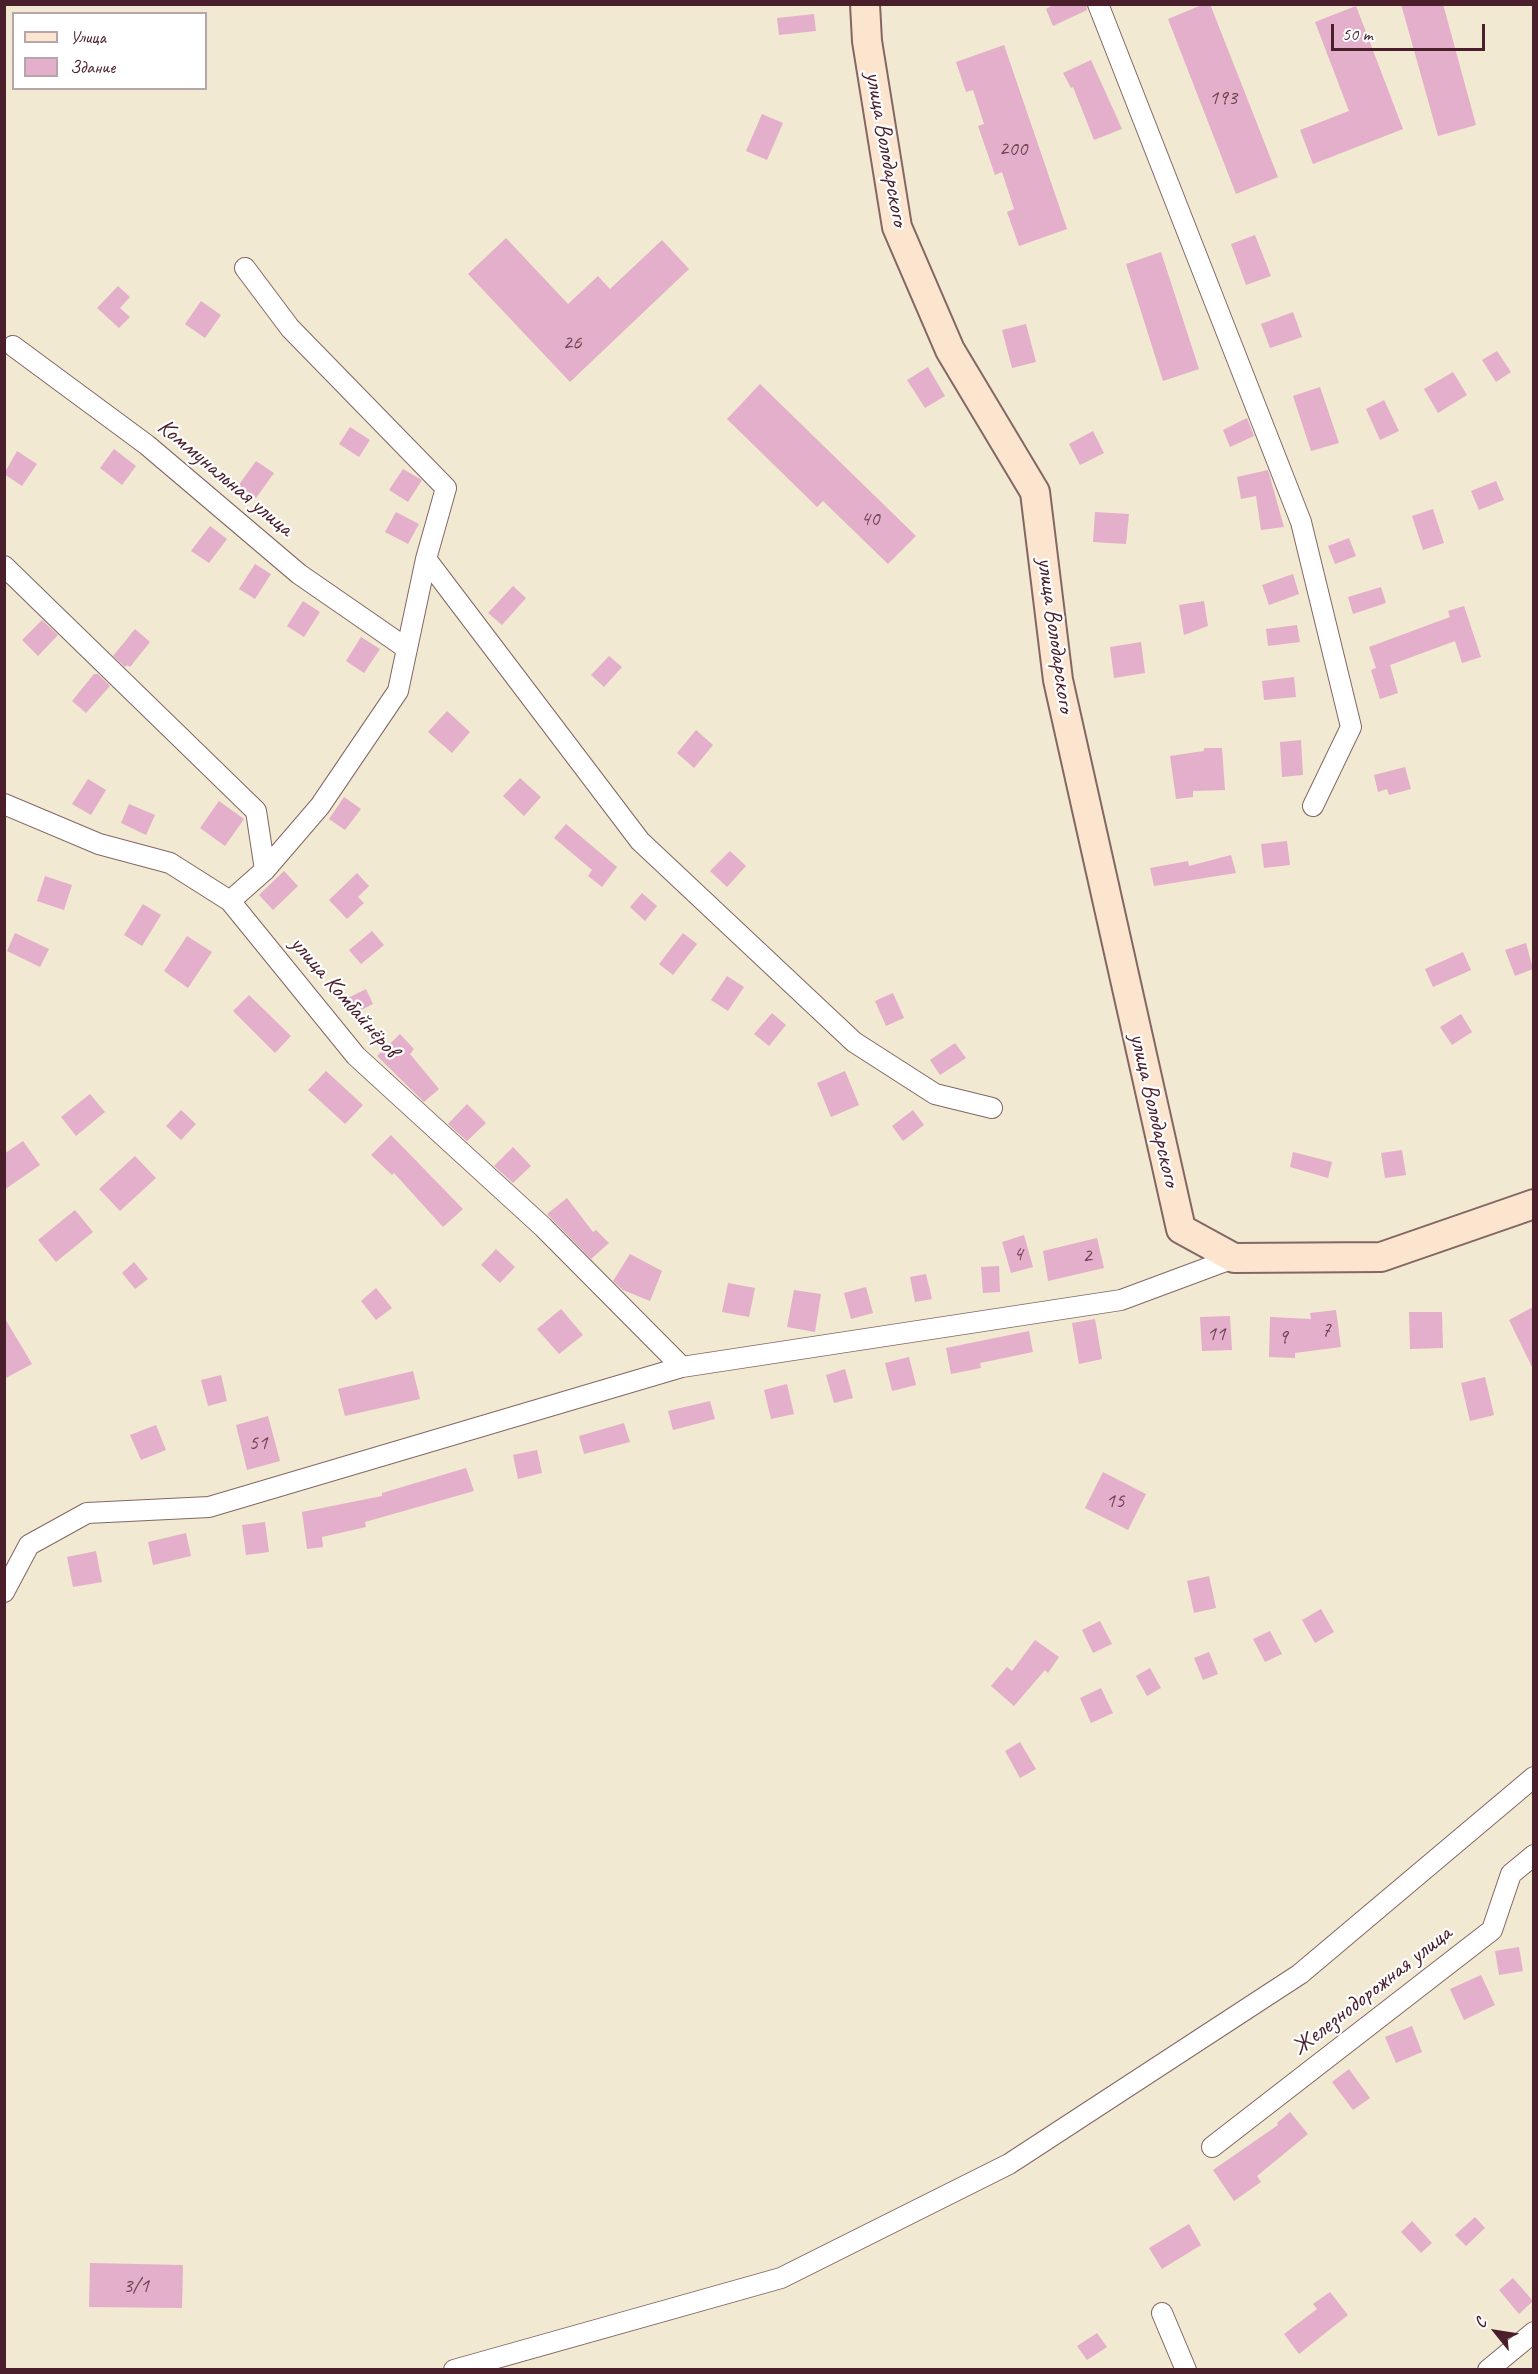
<!DOCTYPE html>
<meta charset="utf-8">
<style>
body{margin:0}
#map{position:relative;width:1538px;height:2374px;overflow:hidden;background:#f1e9d1;font-family:Caveat,sans-serif}
canvas{display:block}
.frame{position:absolute;inset:0;border:6px solid #4a1f2b;pointer-events:none}
.legend{position:absolute;left:12px;top:12px;width:195px;height:78px;box-sizing:border-box;background:#fff;border:2px solid #b7a5aa;margin:0;padding:8px 10px;list-style:none;font-size:18px;color:#4a1f2b}
.legend li{display:flex;align-items:center;gap:12px;height:30px}
.legend b{width:30px;border:2px solid #b7a5aa}
.north{position:absolute;left:1466px;top:2302px;width:60px;height:60px;-webkit-text-stroke:4px #fff;paint-order:stroke;rotate:300deg;font-size:16px;font-weight:700;line-height:24px;text-align:center;color:#4a1f2b}
.north::after{content:'';display:block;margin:auto;width:21px;height:27px;background:#4a1f2b;clip-path:polygon(50% 0,100% 100%,50% 72%,0 100%)}
.scale{position:absolute;left:1331px;top:24px;width:154px;height:27px;box-sizing:border-box;border:3px solid #4a1f2b;border-top:0;padding-left:8px;font-size:18px;line-height:21px;white-space:nowrap;color:#4a1f2b;-webkit-text-stroke:4px #fff;paint-order:stroke}
</style>
<div id="map">
<canvas width="1538" height="2374"></canvas>
<div class="frame"></div>
<ul class="legend">
<li><b style="height:8px;background:#fbe5cf"></b>Улица</li>
<li><b style="height:16px;background:#e3afca"></b>Здание</li>
</ul>
<div class="north">С</div>
<div class="scale">50 m</div>
</div>
<script>
const g = document.querySelector('canvas').getContext('2d');
g.lineJoin = 'round';
function fill(path, color) {
  g.fillStyle = color;
  g.fill(path, 'evenodd');
}
function strokePath(path, color, width, dash) {
  g.strokeStyle = color;
  g.lineWidth = width;
  g.lineCap = dash ? 'butt' : 'round';
  g.setLineDash(dash || []);
  g.stroke(path);
}
function drawText(font, color, halo, rows, align = 'center') {
  g.font = font + ' Caveat,sans-serif';
  g.lineWidth = 4.5;
  g.setLineDash([]);
  g.textBaseline = 'middle';
  g.strokeStyle = halo;
  g.fillStyle = color;
  for (const [text, x, y, turn = 0] of rows) {
    g.save();
    g.translate(x, y);
    g.rotate((+turn || 0) * Math.PI / 180);
    g.textAlign = isNaN(turn) ? turn : align;
    if (halo) g.strokeText(text, 0, 0);
    g.fillText(text, 0, 0);
    g.restore();
  }
}
fill(new Path2D(`
 M1055,4H1086L1087,10L1053,26L1046,9Z
 M1204,4H1210L1278,177L1236,194L1168,19Z
 M1401,4H1443L1476,125L1438,136Z
 M1356,6L1403,129L1313,164L1300,130L1349,111L1315,22Z
 M814,14L816,31L779,35L777,18Z
 M1004,45L1067,229L1019,246L1007,212L1014,209L1002,172L995,175L978,126L984,124L973,90L966,92L956,62Z
 M1091,60L1122,129L1094,140L1073,87L1071,88L1063,73Z
 M762,114L783,123L767,160L746,151Z
 M1255,235L1271,276L1246,285L1231,244Z
 M506,238L568,304L598,276L610,289L662,240L689,269L570,382L468,274Z
 M1161,252L1199,369L1163,381L1126,264Z
 M118,286L130,297L120,308L130,317L119,328L97,308Z
 M201,301L221,315L205,338L185,324Z
 M1293,312L1302,337L1270,348L1261,324Z
 M1026,324L1036,362L1012,368L1002,330Z
 M1497,351L1511,372L1496,382L1482,360Z
 M928,367L945,396L925,408L907,380Z
 M1453,372L1467,395L1438,413L1424,389Z
 M760,384L916,536L888,564L823,501L817,507L727,419Z
 M1320,387L1339,443L1311,451L1293,396Z
 M1384,400L1399,431L1380,440L1366,409Z
 M1247,418L1254,436L1230,447L1223,430Z
 M350,427L370,440L359,457L339,444Z
 M1093,431L1104,453L1080,465L1069,444Z
 M114,449L136,466L122,485L100,468Z
 M17,451L37,464L22,486L4,474Z
 M256,461L274,473L256,498L238,486Z
 M403,469L422,480L408,502L389,490Z
 M1268,470L1284,527L1261,530L1256,496L1241,499L1237,477Z
 M1496,481L1504,500L1479,510L1471,491Z
 M1433,509L1444,543L1423,550L1412,516Z
 M396,512L419,524L408,544L385,532Z
 M1095,512L1129,514L1126,544L1093,542Z
 M210,526L227,539L209,563L191,551Z
 M1349,538L1356,556L1335,564L1328,546Z
 M255,564L271,574L255,599L239,589Z
 M1293,574L1299,594L1269,605L1262,585Z
 M513,586L526,598L502,625L488,613Z
 M1381,587L1386,603L1353,614L1348,597Z
 M303,601L320,612L304,637L287,626Z
 M1204,601L1208,626L1184,635L1179,605Z
 M1464,606L1481,657L1462,663L1455,641L1390,665L1398,693L1380,699L1371,670L1376,668L1369,647L1450,617L1448,611Z
 M42,620L58,635L38,656L22,640Z
 M1297,625L1300,642L1268,646L1266,629Z
 M135,629L150,642L130,667L127,665L125,667L113,656Z
 M361,637L380,649L364,673L346,661Z
 M1141,642L1145,673L1114,678L1110,647Z
 M609,656L622,667L604,687L591,675Z
 M94,674H98L110,686L86,713L72,701Z
 M1294,677L1296,697L1264,700L1262,681Z
 M447,711L470,732L452,753L428,732Z
 M696,730L713,745L694,768L677,753Z
 M1301,740L1303,775L1282,777L1280,742Z
 M1204,748H1222L1225,790L1193,791V797L1176,799L1170,756L1204,751Z
 M1405,767L1411,789L1389,795L1387,789L1378,792L1374,775Z
 M520,778L541,797L524,816L503,796Z
 M88,779L106,790L91,815L72,804Z
 M344,797L361,809L345,830L329,819Z
 M219,801L244,819L225,846L200,828Z
 M129,804L155,815L146,835L121,823Z
 M566,824L617,867L602,887L588,876L592,870L554,838Z
 M1287,841L1290,865L1264,868L1261,844Z
 M730,851L746,866L727,887L710,871Z
 M1231,855L1236,873L1154,886L1150,868L1188,861L1189,866Z
 M284,871L298,886L273,910L259,895Z
 M357,873L369,886L358,897L364,903L347,919L329,900Z
 M45,876L72,885L64,910L37,901Z
 M642,893L657,906L645,921L630,907Z
 M143,904L161,915L142,946L124,935Z
 M372,931L384,945L361,964L349,950Z
 M15,933L49,949L40,967L7,951Z
 M683,933L697,944L673,975L659,964Z
 M187,936L212,952L188,988L164,971Z
 M1526,943L1533,969L1515,976L1505,950Z
 M1463,952L1471,970L1433,987L1425,969Z
 M727,976L744,987L728,1011L711,1000Z
 M366,989L373,1004L355,1013L348,998Z
 M893,993L904,1018L886,1026L875,1001Z
 M249,995L291,1036L275,1053L233,1011Z
 M772,1013L786,1025L769,1046L754,1034Z
 M1461,1014L1472,1032L1452,1045L1440,1027Z
 M400,1034L414,1049L410,1054L439,1089L424,1102L377,1056Z
 M955,1043L966,1058L940,1075L930,1060Z
 M326,1071L363,1105L345,1124L308,1090Z
 M845,1071L859,1105L831,1117L817,1083Z
 M90,1094L105,1112L76,1136L61,1117Z
 M467,1104L486,1123L467,1141L448,1124Z
 M181,1110L196,1124L181,1140L166,1126Z
 M913,1110L924,1125L903,1141L892,1126Z
 M391,1135L463,1209L443,1227L394,1173L392,1175L371,1155Z
 M23,1141L40,1165L4,1190V1154Z
 M513,1147L531,1166L513,1183L494,1166Z
 M1402,1150L1406,1175L1385,1178L1381,1153Z
 M1293,1152L1332,1162L1328,1178L1290,1167Z
 M135,1156L156,1178L120,1211L99,1189Z
 M567,1198L593,1232L596,1230L609,1243L591,1259L547,1214Z
 M75,1210L93,1232L56,1262L38,1240Z
 M1024,1235L1033,1267L1011,1273L1002,1242Z
 M1097,1238L1104,1268L1048,1281L1043,1251Z
 M496,1249L515,1267L500,1283L481,1265Z
 M630,1254L662,1271L650,1301L623,1290L613,1281Z
 M134,1262L148,1279L135,1289L122,1273Z
 M999,1266L1000,1292L983,1293L981,1267Z
 M926,1274L932,1299L915,1302L910,1277Z
 M728,1283L755,1288L749,1317L722,1312Z
 M866,1287L873,1313L851,1319L844,1293Z
 M376,1288L392,1308L376,1320L361,1301Z
 M794,1290L821,1294L815,1332L787,1327Z
 M1533,1307V1369L1509,1320Z
 M561,1309L583,1335L559,1354L537,1329Z
 M1336,1310L1341,1347L1295,1353V1358L1269,1357L1270,1317L1311,1319L1310,1313Z
 M1409,1312H1442L1443,1348L1410,1349Z
 M1230,1316L1232,1350L1202,1351L1200,1317Z
 M4,1317L32,1364L4,1379Z
 M1095,1319L1102,1359L1079,1364L1072,1323Z
 M1029,1331L1033,1352L980,1363L981,1368L951,1374L946,1348Z
 M909,1357L916,1385L892,1391L885,1363Z
 M845,1369L853,1398L834,1403L826,1375Z
 M413,1371L420,1399L345,1416L338,1389Z
 M221,1375L227,1401L208,1406L201,1380Z
 M1485,1377L1494,1415L1470,1421L1461,1383Z
 M787,1384L794,1414L771,1419L764,1390Z
 M710,1401L715,1419L673,1430L668,1411Z
 M268,1416L280,1461L247,1470L236,1425Z
 M624,1423L630,1442L584,1454L579,1436Z
 M156,1425L166,1450L141,1460L130,1435Z
 M537,1450L542,1473L518,1479L513,1455Z
 M466,1468L474,1491L365,1522L366,1527L322,1537L323,1547L307,1549L302,1512L382,1496V1493Z
 M1103,1472L1146,1494L1128,1530L1085,1508Z
 M265,1522L269,1552L246,1555L242,1525Z
 M186,1533L191,1556L153,1565L148,1542Z
 M96,1551L102,1582L73,1587L67,1557Z
 M1209,1576L1216,1608L1194,1613L1187,1581Z
 M1321,1609L1334,1632L1315,1643L1302,1620Z
 M1100,1621L1112,1644L1093,1653L1082,1630Z
 M1270,1631L1282,1654L1265,1662L1253,1639Z
 M1035,1640L1059,1657L1048,1673L1045,1670L1014,1706L991,1686L1007,1667L1012,1671Z
 M1209,1652L1218,1674L1203,1680L1194,1658Z
 M1150,1668L1161,1688L1147,1696L1136,1676Z
 M1101,1688L1113,1713L1091,1723L1080,1698Z
 M1020,1742L1036,1769L1020,1778L1005,1751Z
 M1519,1947L1523,1971L1499,1975L1495,1951Z
 M1481,1975L1495,2005L1464,2020L1450,1989Z
 M1412,2026L1422,2052L1396,2063L1385,2037Z
 M1349,2069L1370,2098L1353,2110L1332,2082Z
 M1290,2112L1308,2134L1257,2176L1261,2182L1234,2201L1213,2170L1278,2125L1277,2123Z
 M1475,2217L1485,2228L1466,2246L1455,2235Z
 M1412,2221L1432,2243L1421,2253L1401,2232Z
 M1189,2224L1201,2245L1162,2269L1149,2248Z
 M90,2263L183,2265L182,2308L89,2307Z
 M1513,2278L1533,2301L1519,2314L1499,2290Z
 M1330,2292L1348,2315L1299,2354L1284,2334L1317,2309L1313,2304Z
 M1097,2333L1107,2347L1087,2360L1077,2346Z`), '#e3afca');
const street = new Path2D(`
 M1098,4L1301,522L1351,727L1313,806
 M13,346L147,445L299,574L406,648
 M426,559L640,841L854,1042L935,1094L992,1108
 M4,566L256,811L265,870
 M4,804L99,844L170,863L230,901L356,1056L543,1227L682,1367
 M230,901L265,870L320,806L398,691L426,559L446,488L290,328L245,268
 M4,1592L29,1545L87,1513L209,1507L682,1367L1121,1300L1234,1258
 M1212,2147L1492,1930L1511,1874L1534,1855
 M1162,2313L1186,2370
 M454,2370L781,2278L1009,2164L1300,1974L1534,1777
 M1488,2370L1534,2332`);
const secondary = new Path2D(`
 M865,4L867,41L897,227L950,350L1035,492L1058,680L1181,1229L1234,1258L1381,1257L1534,1204`);
strokePath(street, '#846665', 22);
strokePath(secondary, '#846665', 32);
strokePath(street, '#fff', 20);
strokePath(secondary, '#fbe5cf', 28);
drawText('21px', '#704353', null, [
 ["193",1223,98],
 ["200",1013,149],
 ["26",572,343],
 ["40",870,519],
 ["4",1018,1254],
 ["2",1087,1256],
 ["7",1326,1330],
 ["11",1216,1334],
 ["9",1283,1337],
 ["51",258,1443],
 ["15",1115,1501],
 ["3/1",136,2286]
]);
drawText('24px', '#4a1f2b', '#fff', [
 ["улица Володарского",886,149,80],
 ["Коммунальная улица",225,478,40],
 ["улица Володарского",1055,635,82],
 ["улица Комбайнёров",344,997,49],
 ["улица Володарского",1154,1110,77],
 ["Железнодорожная улица",1372,1991,-38]
]);
</script>
